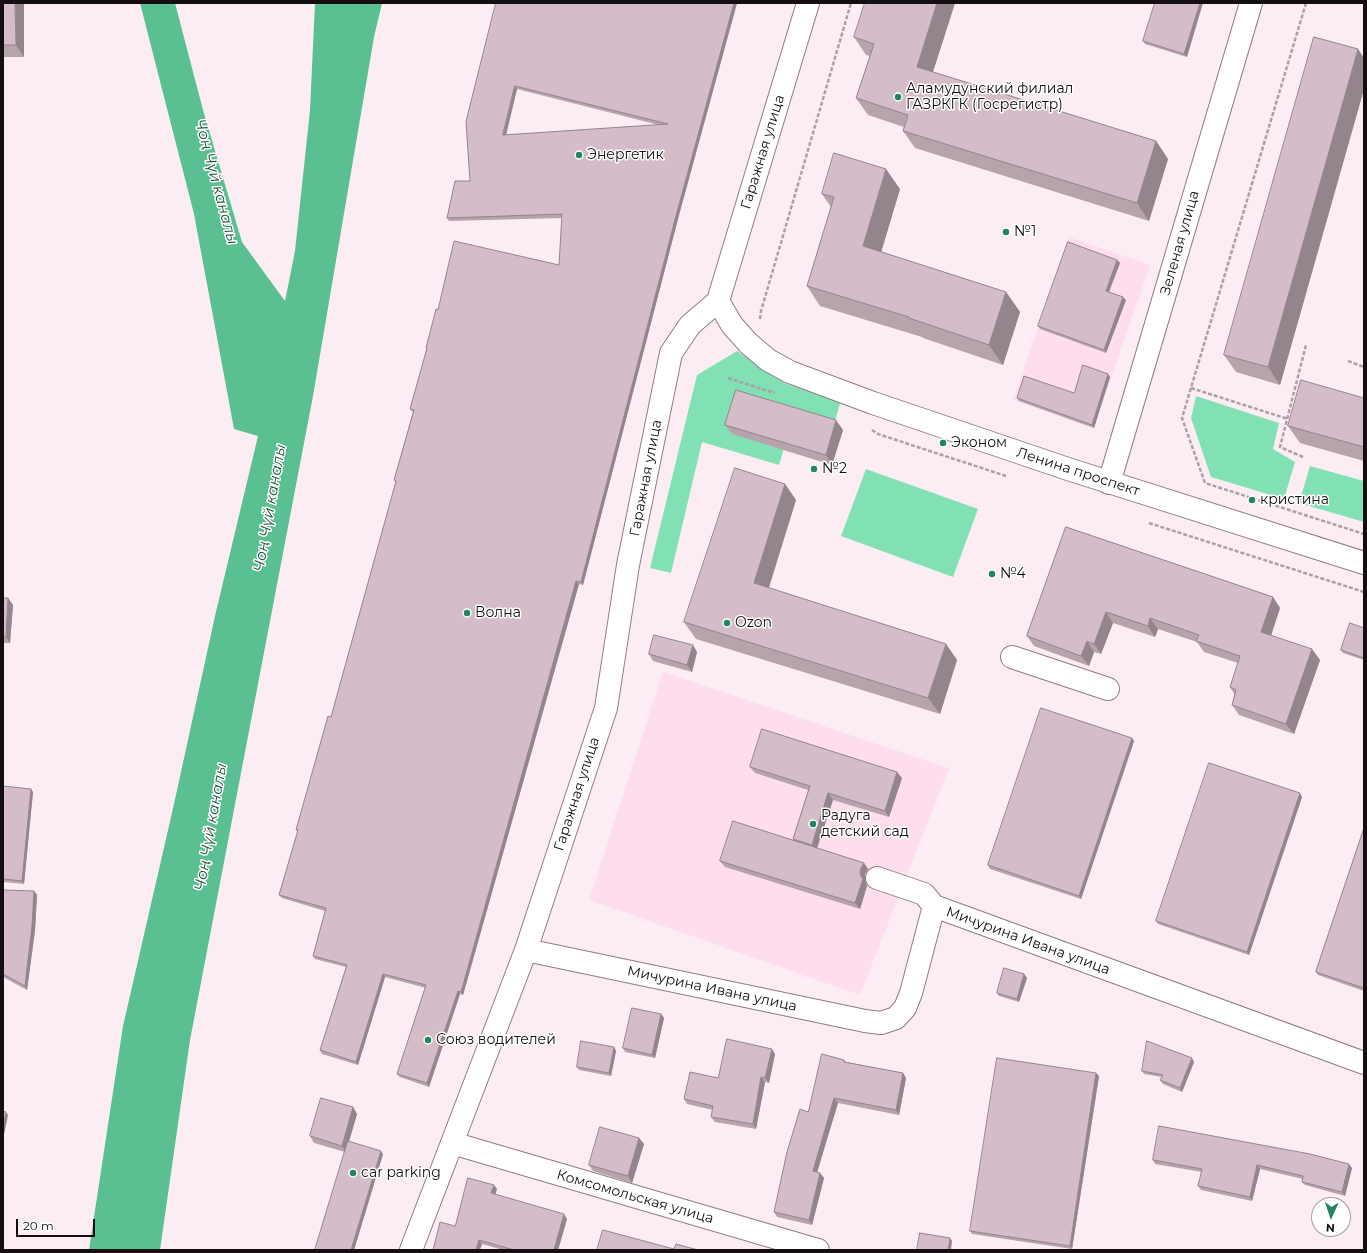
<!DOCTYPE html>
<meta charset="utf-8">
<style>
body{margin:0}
#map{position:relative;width:1367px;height:1253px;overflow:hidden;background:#fcedf4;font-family:Montserrat,sans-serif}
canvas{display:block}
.frame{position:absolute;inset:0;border:4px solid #140d11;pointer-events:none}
.north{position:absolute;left:1311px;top:1197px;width:40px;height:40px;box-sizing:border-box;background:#fff;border:1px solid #a19ea0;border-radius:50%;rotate:183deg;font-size:11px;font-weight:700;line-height:16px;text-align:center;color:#140d11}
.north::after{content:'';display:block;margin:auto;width:14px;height:18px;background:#22855e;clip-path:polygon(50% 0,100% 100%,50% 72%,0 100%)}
.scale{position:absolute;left:16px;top:1219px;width:79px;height:18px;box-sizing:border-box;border:2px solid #140d11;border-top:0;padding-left:5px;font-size:12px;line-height:14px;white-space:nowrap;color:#140d11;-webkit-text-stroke:3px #fff;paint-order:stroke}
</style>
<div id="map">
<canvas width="1367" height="1253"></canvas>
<div class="frame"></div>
<div class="north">N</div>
<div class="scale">20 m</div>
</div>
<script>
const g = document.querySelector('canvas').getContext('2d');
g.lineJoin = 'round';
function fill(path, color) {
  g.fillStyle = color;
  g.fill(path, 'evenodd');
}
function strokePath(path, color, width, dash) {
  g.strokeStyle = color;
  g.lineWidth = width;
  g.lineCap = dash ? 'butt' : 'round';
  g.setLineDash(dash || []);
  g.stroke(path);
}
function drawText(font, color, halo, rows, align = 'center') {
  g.font = font + ' Montserrat,sans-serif';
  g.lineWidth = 3;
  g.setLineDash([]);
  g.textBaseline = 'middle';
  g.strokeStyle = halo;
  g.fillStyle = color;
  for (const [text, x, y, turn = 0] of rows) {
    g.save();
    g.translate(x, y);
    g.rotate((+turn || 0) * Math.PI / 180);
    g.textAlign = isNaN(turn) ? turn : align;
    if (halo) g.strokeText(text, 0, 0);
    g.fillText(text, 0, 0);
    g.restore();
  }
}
fill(new Path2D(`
 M1069,237L1150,265L1094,428L1013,400Z
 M663,672L949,768L860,995L589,900Z`), '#fedded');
fill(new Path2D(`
 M737,351L786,384L841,400L828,445L788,435L779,465L702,442L671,573L650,568L697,375Z
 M1196,396L1279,423L1273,449L1295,462L1284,499L1211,477L1191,418Z
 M1310,466L1364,481V522L1299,503Z
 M866,469L978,509L953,577L841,536Z`), '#82e1b4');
fill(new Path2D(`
 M140,3H175L203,110L242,242L285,301L295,251L310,110L315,3H382L374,37L313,396L190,1040L160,1250H89L123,1026L174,804L215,616L258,436L234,429L194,214Z`), '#5ac092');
const minor = new Path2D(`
 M718,301L808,3
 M1109,483L1251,3
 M1012,657L1108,689
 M877,878L924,894L934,906
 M526,950L865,1021L881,1023L896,1018L905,1008L911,993L934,906L1364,1063
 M452,1143L818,1250
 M411,1250L526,950L606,708L628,565L671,353L690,325L718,301L732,325L748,343L768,360L790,372L873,403L1071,470L1364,563`);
strokePath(minor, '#917b86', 24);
strokePath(new Path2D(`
 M1306,3L1182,418L1205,483L1364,534
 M760,319L761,311L851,3
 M1348,361L1364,367
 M728,378L775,393
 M1191,388L1288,419
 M872,430L878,434L1006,476
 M1303,457L1280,447L1306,345
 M1149,523L1364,592`), '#ac9fa5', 2.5, [4, 2]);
strokePath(minor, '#fff', 22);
fill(new Path2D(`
 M3,3L24,57H3Z
 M496,3H737L679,215L583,585L579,584L463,995L460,994L429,1087L400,1077L397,1074L426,988L385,977L358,1065L322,1054L320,1050L346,967L315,959L313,956L325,911L282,898L279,895L298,832L296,830L331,717L396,483L394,480L413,412L410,409L427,350L426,348L438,310L559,265L562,218L449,221L447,218L470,181ZM517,89L659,125L506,135Z
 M955,3L933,72L1156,141L1168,159L1149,221L915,148L903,131L904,127L868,115L856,98L870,56L866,55L854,37Z
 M1155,3L1187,57L1145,44L1143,41Z
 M1364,58V89L1280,385L1236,372L1224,355Z
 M900,189L881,252L1006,292L1020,312L1003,365L923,338L922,337L820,306L807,286L831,207L822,194Z
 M1117,260L1120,263L1109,292L1126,300L1106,353L1040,329L1038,326Z
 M1110,377L1094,428L1019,401L1017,398L1074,393Z
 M1364,398V461L1300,443L1288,426Z
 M725,425L843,430L832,465L732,434Z
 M785,484L796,500L769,588L946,644L957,660L940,714L696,639L684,622Z
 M1066,527L1273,597L1280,608L1271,635L1320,660L1294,734L1239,715L1232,705L1235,695L1230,687L1238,663L1204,652L1197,642L1158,629L1155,637L1113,623L1101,654L1094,652L1089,666L1034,646L1027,636Z
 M3,598H8L13,605L10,643H3Z
 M1364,628V660L1343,653L1341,650Z
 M697,652L692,672L653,661L649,654Z
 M1132,738L1134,741L1081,899L990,869L988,865Z
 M750,767L902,778L889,817L833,800L817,848L864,863L868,869L865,874V880L867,886L860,909L725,867L720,861L794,840L793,839L808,790L755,773Z
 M3,786L31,789L33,792L24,884L3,882Z
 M1302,797L1249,955L1158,924L1156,921Z
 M1364,828V991L1318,975L1316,972Z
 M34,891L37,895L35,930L27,990L3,977V933Z
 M1024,974L1027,978L1019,1002L999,996L997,993Z
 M661,1014L664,1018L655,1058L625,1052L623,1048Z
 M614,1047L616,1051L611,1076L579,1070L577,1067Z
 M775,1054L769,1083L765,1082L756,1129L715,1122L711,1117L713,1110L687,1104L684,1099L718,1078Z
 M844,1060L846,1062L903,1073L906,1078L899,1115L838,1103L817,1172L820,1173L824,1178L812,1225L777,1217L774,1212L808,1112Z
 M1194,1062L1182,1092L1163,1084L1160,1080L1162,1077L1144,1074L1142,1071Z
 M1096,1073L1099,1076L1072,1249L972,1234L970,1231Z
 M353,1107L357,1114L349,1141L383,1154L354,1250H315L345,1152L314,1143L310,1136Z
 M639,1138L644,1144L632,1183L593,1171L589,1165Z
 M1153,1160L1352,1168L1345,1196L1305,1185L1302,1182L1303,1179L1260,1169L1252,1201L1201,1190L1198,1186L1202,1172L1155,1164Z
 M497,1189L495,1195L567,1219L558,1250H503L482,1244L455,1226Z`), '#b6a3ac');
fill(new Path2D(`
 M15,3H24V57L16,45Z
 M734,3H737L679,215L583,585L581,582L677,212Z
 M937,3H955L929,84L917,67Z
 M1200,3H1203L1187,57L1184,54Z
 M1358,49L1364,58V89L1280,385L1268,367Z
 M515,86L517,89L505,139L503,135Z
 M1156,141L1168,159L1149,221L1137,203Z
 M886,169L900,189L877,266L863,246Z
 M1117,260L1120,263L1108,294L1106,291Z
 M1006,292L1020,312L1003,365L989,345Z
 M1123,297L1126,300L1106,353L1104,350Z
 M1108,374L1110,377L1094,428L1092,425Z
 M836,420L843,430L832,465L826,455Z
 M785,484L796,500L765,599L754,583Z
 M576,581L579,584L463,995L461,992Z
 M1273,597L1280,608L1269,642L1261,632Z
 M8,598L13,605L10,643L6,637Z
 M1106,612L1113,623L1101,654L1094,644Z
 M1150,618L1158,629L1155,637L1148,626Z
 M1087,641L1094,652L1089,666L1081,656Z
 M946,644L957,660L940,714L928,698Z
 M693,645L697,652L692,672L687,665Z
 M1312,649L1320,660L1294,734L1286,724Z
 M1132,738L1134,741L1081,899L1079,896Z
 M897,772L902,778L889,817L885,811Z
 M31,789L33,792L24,884L22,881Z
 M828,793L833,800L816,851L812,845Z
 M1300,793L1302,797L1249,955L1247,952Z
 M864,863L868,869L865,874V880L867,886L860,909L855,903L861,868Z
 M34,891L37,895L35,930L27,990L25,986Z
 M383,974L385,977L358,1065L356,1062Z
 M1024,974L1027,978L1019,1002L1017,999Z
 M458,991L460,994L429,1087L427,1083Z
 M661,1014L664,1018L655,1058L652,1055Z
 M614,1047L616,1051L611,1076L609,1073Z
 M772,1049L775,1054L769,1083L765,1078Z
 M1192,1058L1194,1062L1182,1092L1180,1088Z
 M903,1073L906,1078L899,1115L896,1110Z
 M1096,1073L1099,1076L1072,1249L1070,1246Z
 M761,1077L765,1082L756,1129L753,1124Z
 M834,1098L838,1103L816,1176L813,1171Z
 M353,1107L357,1114L346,1152L342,1146Z
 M6,1112L8,1115L3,1140V1126Z
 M639,1138L644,1144L632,1183L628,1176Z
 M381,1151L383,1154L354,1250H351Z
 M1349,1164L1352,1168L1345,1196L1342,1192Z
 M1257,1165L1260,1169L1252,1201L1250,1197Z
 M820,1173L824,1178L812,1225L809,1220Z
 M494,1185L497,1189L494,1198L491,1193Z
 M564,1214L567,1219L558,1250H554Z
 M950,1238L952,1241L951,1250H948Z
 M479,1240L482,1244L480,1250H476Z`), '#94848c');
const building = new Path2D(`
 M3,3H15L16,45H3Z
 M496,3H734L677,212L581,582L576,581L461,992L458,991L427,1083L397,1074L426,985L383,974L356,1062L320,1050L347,965L313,956L326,908L279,895L298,830H296L328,716L331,717L396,481L394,480L414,410L410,409L427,348H426L436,309L438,310L454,241L559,265L562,214L447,218L455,181H470L466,122ZM515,86L668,124L503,135Z
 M865,3H937L917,67L1156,141L1137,203L903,131L908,115L856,98L874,44L854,37Z
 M1155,3H1200L1184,54L1143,41Z
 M1314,37L1358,49L1268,367L1224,355Z
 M834,153L886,169L863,246L1006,292L989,345L909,318V317L807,286L834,197L822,194Z
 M1068,242L1117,260L1106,291L1123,297L1104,350L1038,326Z
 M1083,365L1108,374L1092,425L1017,398L1024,376L1074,393Z
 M1301,380L1364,398V447L1288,426Z
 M736,390L836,420L826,455L725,425Z
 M735,468L785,484L754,583L946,644L928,698L684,622Z
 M1066,527L1273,597L1261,632L1312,649L1286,724L1232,705L1236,690L1230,687L1240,656L1196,641L1199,635L1150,618L1148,626L1106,612L1094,644L1087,641L1081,656L1027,636Z
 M3,598H8L6,637H3Z
 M1350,623L1364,628V658L1341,650Z
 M654,635L693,645L687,665L649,654Z
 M1041,708L1132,738L1079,896L988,865Z
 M762,729L897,772L885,811L828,793L812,845L793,839L810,786L750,767Z
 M1209,763L1300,793L1247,952L1156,921Z
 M3,786L31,789L22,881L3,879Z
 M733,821L864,863L861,868L860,874L863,879L855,903L720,861Z
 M1364,828V988L1316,972Z
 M4,890L34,891L32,926L25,986L3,974V933Z
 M1004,968L1024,974L1017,999L997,993Z
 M632,1008L661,1014L652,1055L623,1048Z
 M727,1039L772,1049L765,1078L761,1077L753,1124L711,1117L713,1106L684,1099L690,1072L718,1078Z
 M581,1041L614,1047L609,1073L577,1067Z
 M1147,1041L1192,1058L1180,1088L1160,1080L1163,1075L1142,1071Z
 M822,1054L844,1060V1062L903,1073L896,1110L834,1098L813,1171L820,1173L809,1220L774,1212L787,1152L800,1109L808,1112Z
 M997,1058L1096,1073L1070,1246L970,1231Z
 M321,1098L353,1107L342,1146L310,1136Z
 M3,1111L6,1112L3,1126Z
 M1159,1126L1310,1154L1349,1164L1342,1192L1302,1182L1303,1176L1257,1165L1250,1197L1198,1186L1202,1169L1153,1160Z
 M600,1127L639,1138L628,1176L589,1165Z
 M348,1141L381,1151L351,1250H315Z
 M468,1178L494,1185L491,1193L564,1214L554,1250H514L479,1240L476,1250H433L440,1222L455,1226Z
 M603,1230L674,1249L676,1244L698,1250H597Z
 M920,1233L950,1238L948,1250H917Z`);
fill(building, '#d4bdc8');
strokePath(building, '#94848c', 1);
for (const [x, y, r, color] of [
 [898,97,4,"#22855e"],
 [579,155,4,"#22855e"],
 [1006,232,4,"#22855e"],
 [943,443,4,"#22855e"],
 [814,469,4,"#22855e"],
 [1252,500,4,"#22855e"],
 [992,574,4,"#22855e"],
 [467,613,4,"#22855e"],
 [727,623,4,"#22855e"],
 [813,824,4,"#22855e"],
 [428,1040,4,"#22855e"],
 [353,1173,4,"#22855e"]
]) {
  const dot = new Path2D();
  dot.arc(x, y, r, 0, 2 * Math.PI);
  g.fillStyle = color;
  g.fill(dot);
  strokePath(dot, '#fff', 1.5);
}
drawText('14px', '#140d11', '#fff', [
 ["Аламудунский филиал",906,89],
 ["ГАЗРКГК (Госрегистр)",906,105],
 ["Энергетик",587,155],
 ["№1",1014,232],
 ["Эконом",951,443],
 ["№2",822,469],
 ["кристина",1260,500],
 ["№4",1000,574],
 ["Волна",475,613],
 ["Ozon",735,623],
 ["Радуга",821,816],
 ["детский сад",821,832],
 ["Союз водителей",436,1040],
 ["car parking",361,1173]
], 'left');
drawText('14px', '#140d11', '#fff', [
 ["Гаражная улица",763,152,-73],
 ["Зеленая улица",1180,243,-74],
 ["Ленина проспект",1078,472,18],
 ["Гаражная улица",646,478,-79],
 ["Гаражная улица",577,794,-72],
 ["Мичурина Ивана улица",1028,941,20],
 ["Мичурина Ивана улица",712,989,12],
 ["Комсомольская улица",635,1197,16]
]);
drawText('italic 15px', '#25503c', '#fff', [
 ["Чоң Чүй каналы",216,182,75],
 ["Чоң Чүй каналы",270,508,-80],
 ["Чоң Чүй каналы",211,827,-80]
]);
</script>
